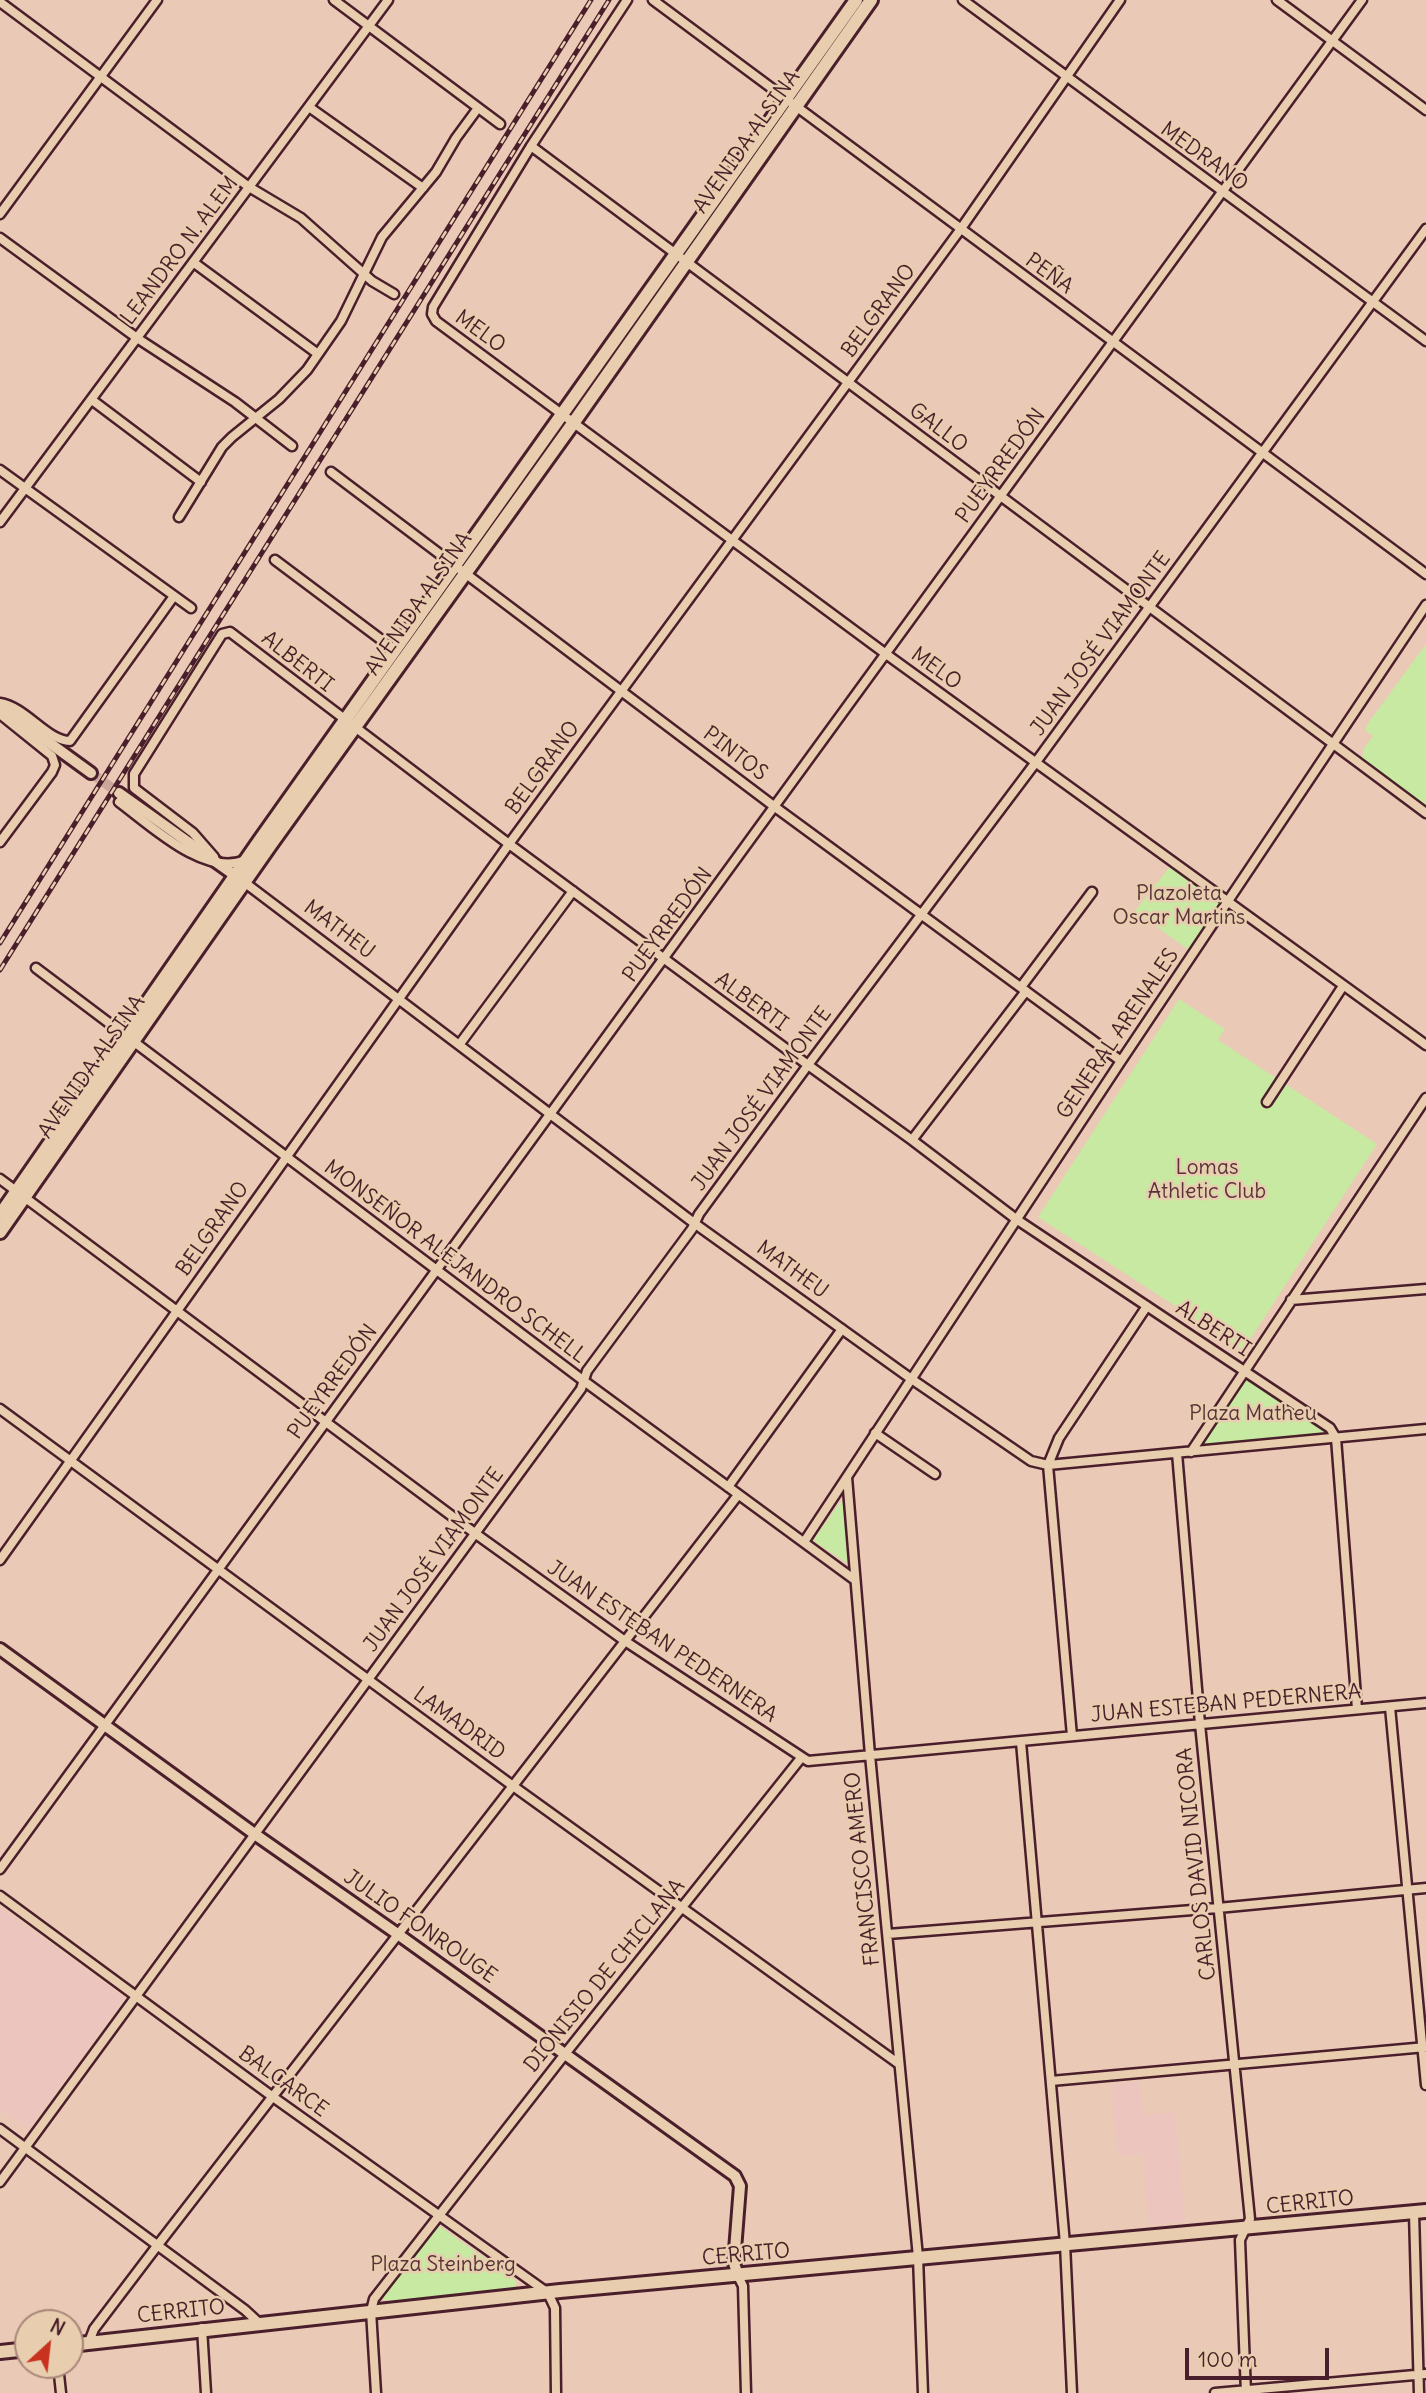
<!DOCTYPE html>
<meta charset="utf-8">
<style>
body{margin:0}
#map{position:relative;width:1426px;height:2393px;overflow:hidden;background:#eac9b6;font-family:Delius,sans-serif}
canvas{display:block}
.north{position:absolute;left:14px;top:2309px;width:70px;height:70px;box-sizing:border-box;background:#e8cdaf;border:2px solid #a9877a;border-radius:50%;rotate:27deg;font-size:19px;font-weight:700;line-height:28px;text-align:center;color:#4a1f2b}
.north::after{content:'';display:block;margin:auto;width:24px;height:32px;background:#c8321e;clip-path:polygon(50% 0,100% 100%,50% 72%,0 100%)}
.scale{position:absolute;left:1185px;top:2348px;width:144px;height:32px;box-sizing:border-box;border:4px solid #4a1f2b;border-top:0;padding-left:9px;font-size:21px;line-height:24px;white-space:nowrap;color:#4a1f2b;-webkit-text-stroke:5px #e8cdaf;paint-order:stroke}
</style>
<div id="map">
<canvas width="1426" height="2393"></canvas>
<div class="north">N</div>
<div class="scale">100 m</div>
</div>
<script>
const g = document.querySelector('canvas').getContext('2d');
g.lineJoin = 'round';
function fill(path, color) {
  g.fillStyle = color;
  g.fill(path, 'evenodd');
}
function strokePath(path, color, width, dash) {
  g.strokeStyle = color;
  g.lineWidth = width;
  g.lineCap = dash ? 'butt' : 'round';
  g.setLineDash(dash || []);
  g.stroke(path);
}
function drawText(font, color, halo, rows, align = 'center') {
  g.font = font + ' Delius,sans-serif';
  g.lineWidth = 5;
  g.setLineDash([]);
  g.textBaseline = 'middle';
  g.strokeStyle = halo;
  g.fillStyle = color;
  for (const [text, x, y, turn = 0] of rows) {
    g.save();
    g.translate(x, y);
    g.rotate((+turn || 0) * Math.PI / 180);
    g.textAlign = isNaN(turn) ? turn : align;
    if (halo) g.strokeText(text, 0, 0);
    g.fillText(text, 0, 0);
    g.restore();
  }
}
fill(new Path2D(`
 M0,1907L124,1998L28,2129L0,2109Z
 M1139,2082L1143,2115L1175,2112L1185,2221L1149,2225L1143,2154L1118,2156L1111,2084Z`), '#ecc5bf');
fill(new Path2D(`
 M1426,644V807L1362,759L1364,748L1373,736L1365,730L1369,722Z
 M1172,864L1223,902L1190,951L1135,911Z
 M1179,999L1225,1029L1218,1040L1377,1144L1243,1350L1038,1217Z
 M1245,1370L1330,1428L1336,1438L1191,1452Z
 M841,1501L845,1504L847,1563L815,1542L814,1539Z
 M438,2225L516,2281V2288L513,2290L388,2301L382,2298V2293L434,2226Z`), '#c8e9a2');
strokePath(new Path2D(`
 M91,773L119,793`), '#caa79a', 10, [10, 5]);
const minor = new Path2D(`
 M334,0L500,124
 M627,0L531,146L433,307L432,314L436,321L886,654L1426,1045
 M653,0L1426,574
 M963,0L1426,341
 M1277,0L1426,110
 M0,2L249,187L301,218L372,281L394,294
 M309,107L423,188
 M531,146L1426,813
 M0,214L157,0
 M0,238L137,338L235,402L292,446
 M193,262L318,354
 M92,400L201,482
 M0,470L191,608
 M331,472L775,807L1121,1061
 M179,517L222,447L232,437L279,399L307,370L341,321L382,237L436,172L456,138L478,108
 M0,522L388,0
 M275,560L395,650
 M0,703C26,707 47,741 70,741L174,596
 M0,714L52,756L55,765L52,772L0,842
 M119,802C149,824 205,878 245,860
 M214,857L193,833L134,788V774L222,634L230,632L509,844L808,1065L912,1140L1016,1219L1330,1428L1336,1438L1357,1709
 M244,882L694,1223L910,1378L1031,1461L1048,1465L1426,1429
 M36,968L584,1381L855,1580
 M1021,987L1092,892
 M459,1045L573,891
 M1267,1102L1343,986
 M912,1140L1026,991
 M0,1179L476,1534L625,1641L808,1761L1426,1703
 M1291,1300L1426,1289
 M0,1409L513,1786L899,2064
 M875,1433L935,1474
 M1191,1452L1426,1098
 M1177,1453L1200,1724L1250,2219L1240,2240L1246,2393
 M847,1477L870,1755L918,2257L923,2393
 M728,1487L842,1329
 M804,1542L1121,1061L1426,605
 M0,1560L509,844L960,230L1120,0
 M1390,1707L1426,2085
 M1072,1736L1048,1465L1059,1438L1147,1306
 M1021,1742L1065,2244L1072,2393
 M0,1869L1362,0
 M0,1896L273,2097L548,2293L555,2308L556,2393
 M888,1934L1218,1908L1426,1888
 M1051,2081L1426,2047
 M0,2129L245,2310L258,2322
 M0,2182L581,1389L587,1371L692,1229L699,1214L808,1065L1036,762L1426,229
 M1414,2213L1419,2393
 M738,2276L743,2286L746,2393
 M202,2328L206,2393
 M89,2342L94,2329L157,2246L738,1495
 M58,2365L61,2393
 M376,2393L371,2311L374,2299L565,2054L801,1758
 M1215,2393L1426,2374`);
const tertiary = new Path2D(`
 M0,707L91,773
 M119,793L240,879
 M0,1649L256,1835L399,1935L735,2176L740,2186L734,2263L738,2276`);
const secondary = new Path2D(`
 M0,1215L260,840L856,0
 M0,1232L271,844L574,422L871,0
 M70,2345L560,2291L1426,2211
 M0,2352L28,2349`);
strokePath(minor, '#4a1f2b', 13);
strokePath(tertiary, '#4a1f2b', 16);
strokePath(secondary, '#4a1f2b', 18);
strokePath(minor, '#e8cdaf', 8);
strokePath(tertiary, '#e8cdaf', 10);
strokePath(secondary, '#e8cdaf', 12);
const rail = new Path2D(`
 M0,943L591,0
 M0,970L609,0`);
strokePath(rail, '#4a1f2b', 5);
strokePath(rail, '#e8cdaf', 2.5, [8]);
drawText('21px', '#4a1f2b', '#e8cdaf', [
 ["AVENIDA ALSINA",747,142,-55],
 ["MEDRANO",1204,157,36],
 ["LEANDRO N. ALEM",180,251,-53],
 ["PEÑA",1049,274,36],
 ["BELGRANO",879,311,-54],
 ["MELO",480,332,36],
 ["GALLO",938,428,37],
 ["PUEYRREDÓN",1001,466,-54],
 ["AVENIDA ALSINA",419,604,-55],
 ["JUAN JOSÉ VIAMONTE",1101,644,-54],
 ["ALBERTI",297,662,38],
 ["MELO",936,669,36],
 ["PINTOS",735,754,37],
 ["BELGRANO",543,768,-54],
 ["PUEYRREDÓN",668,925,-54],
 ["MATHEU",339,930,37],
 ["ALBERTI",751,1002,36],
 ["GENERAL ARENALES",1118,1034,-56],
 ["AVENIDA ALSINA",92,1067,-55],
 ["JUAN JOSÉ VIAMONTE",762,1099,-54],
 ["BELGRANO",213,1229,-55],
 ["MONSEÑOR ALEJANDRO SCHELL",455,1262,37],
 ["MATHEU",792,1270,36],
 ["ALBERTI",1213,1329,33],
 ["PUEYRREDÓN",333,1382,-54],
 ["JUAN JOSÉ VIAMONTE",434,1560,-54],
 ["JUAN ESTEBAN PEDERNERA",662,1642,34],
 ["JUAN ESTEBAN PEDERNERA",1226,1704,-5],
 ["LAMADRID",459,1724,36],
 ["CARLOS DAVID NICORA",1197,1864,-96],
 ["FRANCISCO AMERO",863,1869,-96],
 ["JULIO FONROUGE",420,1927,35],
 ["DIONISIO DE CHICLANA",605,1976,-51],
 ["BALCARCE",283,2082,36],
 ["CERRITO",1310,2203,-6],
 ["CERRITO",746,2255,-5],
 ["CERRITO",181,2312,-6]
]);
drawText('21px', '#573337', '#e8cdaf', [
 ["Plazoleta",1179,894],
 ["Oscar Martins",1179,918],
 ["Lomas",1207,1168],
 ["Athletic Club",1207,1192],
 ["Plaza Matheu",1253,1414],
 ["Plaza Steinberg",443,2265]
]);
</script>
